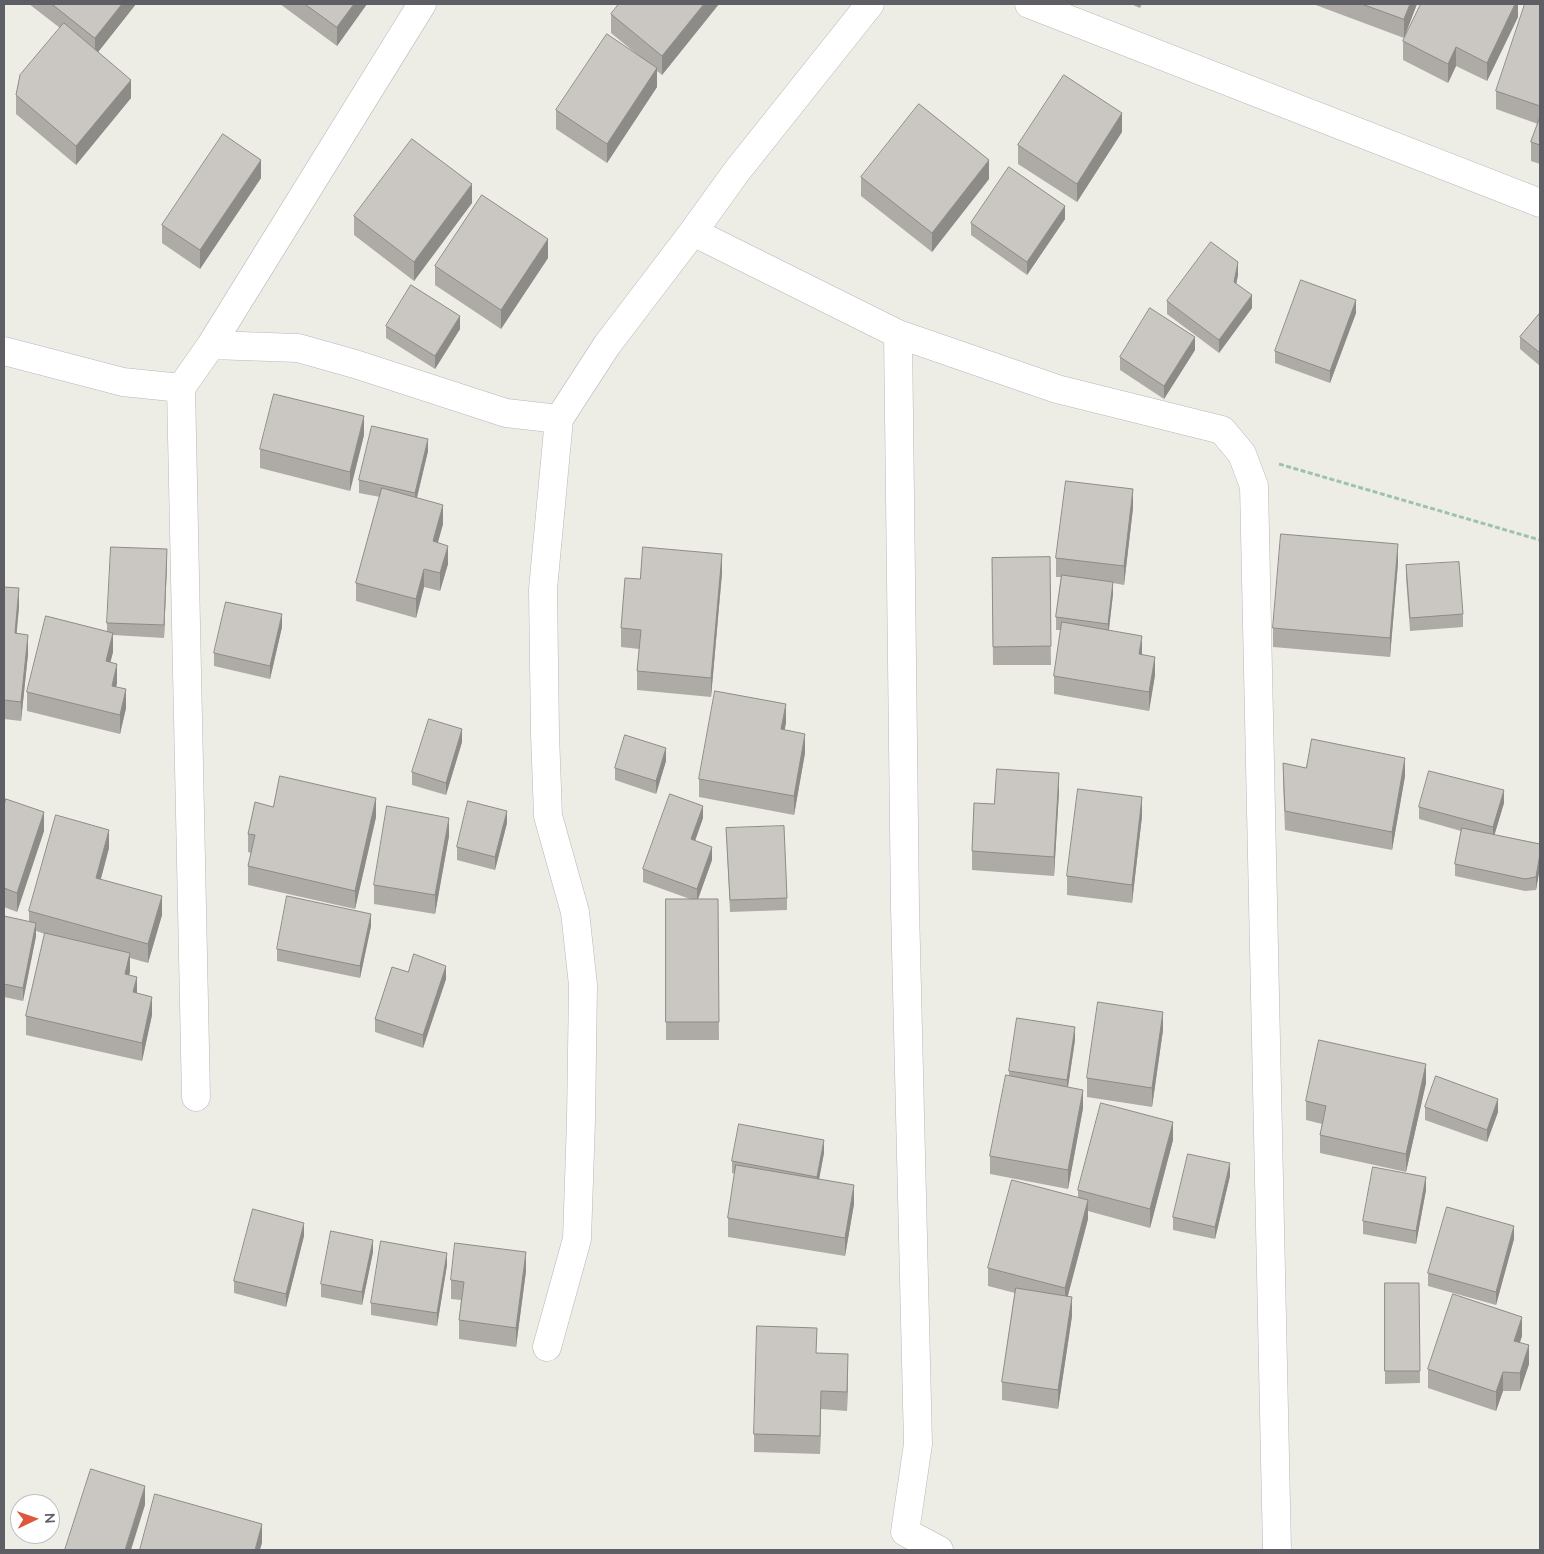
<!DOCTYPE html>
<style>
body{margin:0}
#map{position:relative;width:1544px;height:1554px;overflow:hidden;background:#eeede5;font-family:"Nunito Sans",sans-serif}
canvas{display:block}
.frame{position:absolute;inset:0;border:5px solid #5d5f64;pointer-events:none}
.north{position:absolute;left:10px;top:1494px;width:50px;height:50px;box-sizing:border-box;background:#fff;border:1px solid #bebfc1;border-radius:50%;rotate:87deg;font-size:14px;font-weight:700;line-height:20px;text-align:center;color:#5d5f64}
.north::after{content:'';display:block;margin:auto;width:18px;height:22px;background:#dd573c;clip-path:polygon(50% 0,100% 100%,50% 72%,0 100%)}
</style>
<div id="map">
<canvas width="1544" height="1554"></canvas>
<div class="frame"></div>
<div class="north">N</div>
</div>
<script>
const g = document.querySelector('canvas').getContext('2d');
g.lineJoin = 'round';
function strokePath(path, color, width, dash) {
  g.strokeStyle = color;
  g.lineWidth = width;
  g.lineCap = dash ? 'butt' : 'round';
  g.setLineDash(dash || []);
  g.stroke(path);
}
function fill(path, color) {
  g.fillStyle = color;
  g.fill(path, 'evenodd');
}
const minor = new Path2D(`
 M1029,4L1540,203
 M693,232L898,334L1057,389L1222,430L1242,454L1254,486L1277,1550
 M898,334L905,907L918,1444L905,1532L939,1550
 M211,345L422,4
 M4,351L123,382L181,388L211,345L298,348L355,364L506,413L559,419
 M181,388L196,1097
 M547,1347L577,1239L581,1120L583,985L575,912L548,816L545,734L543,589L559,419L607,345L693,232L737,171L870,4`);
strokePath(minor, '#b5b7bb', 29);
strokePath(new Path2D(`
 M1279,464L1540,540`), '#9dc4ab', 3, [5, 2.5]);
strokePath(minor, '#fff', 28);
fill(new Path2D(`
 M29,4H136L98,52L131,98L76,165L16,114V95L60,28Z
 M280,4H367L337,46Z
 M719,4L662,75L657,71V87L607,163L556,129V110L639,56L611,33V14Z
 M1131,4H1142L1140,8Z
 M1313,4H1417L1404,38Z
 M1518,4V17L1487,81L1456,66L1448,83L1403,60V41Z
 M1540,4V164L1531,161V142L1538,124L1496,109V91Z
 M1122,132L1077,202L1018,164V145Z
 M861,177L989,179L932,252L861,196Z
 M261,178L200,269L162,243V225Z
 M472,203L414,281L354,235V216Z
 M1065,219L1027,275L971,235V223Z
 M548,258L501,329L435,285V266Z
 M1238,275L1236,284L1252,308L1219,353L1167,314V301Z
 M1356,313L1330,383L1275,363V351Z
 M1540,313V366L1520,349V337Z
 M386,326L460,329L435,369L386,338Z
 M1195,350L1164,399L1120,370V357Z
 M364,435L350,491L260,468V449Z
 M428,451L417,498L443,524L438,542L448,564L440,591L424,587L416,618L356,601V583L380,497L359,493V480Z
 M1133,508L1124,585L1113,583V594L1109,630L1142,654L1155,675L1149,711L1054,694V676L1061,630H1056V617L1061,577H1056V558Z
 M1050,557L1051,665H993L992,558Z
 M167,562L164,638L113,635V652L110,662L117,683L116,687L126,708L120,734L27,711V692L107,632V623Z
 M1398,563L1390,657L1273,647V628Z
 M1406,565L1463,614V627L1410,631L1406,578Z
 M722,573L711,697L637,690V671L639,649L621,647V628L640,579Z
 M4,587L19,607L16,634L28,654L21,721L4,719Z
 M282,627L270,679L214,666V653Z
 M786,723L784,730L805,753L794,815L699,797V779Z
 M462,742L446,795L412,785V772Z
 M666,761L656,794L615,780V768Z
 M1283,763L1306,768L1405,776L1392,850L1285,830L1283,782Z
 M1059,792L1054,876L972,870V851Z
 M1504,803L1494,835L1540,844V867L1536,890L1525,891L1455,876V864L1461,831L1419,819V807Z
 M4,806L44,831L17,912L4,907Z
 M273,807L376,817L355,909L248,885V866L251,853L248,852V834Z
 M1142,816L1132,903L1067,895V876Z
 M703,818L695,841L712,860L698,899H718L719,1040H666V899H690L643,882V869Z
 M507,823L495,870L457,860V847Z
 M726,828L787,898V910L730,912Z
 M449,836L435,914L374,904V885Z
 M109,848L101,879L162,915L148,963L130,958L129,975L137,993L152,1015L142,1061L26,1035V1016L45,934L36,931V936L23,1001L4,997V916L29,922V911Z
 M371,926L360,978L277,961V949Z
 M408,972L446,979L423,1048L375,1032V1019Z
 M1163,1030L1152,1107L1087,1097V1078Z
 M1075,1040L1068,1087L1083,1108L1068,1189L990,1174V1156L1009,1076V1071Z
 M1426,1083L1406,1172L1320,1153V1135L1322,1124L1306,1120V1101Z
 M1425,1107L1498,1112L1487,1142L1425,1120Z
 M1173,1140L1150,1228L1088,1211V1219L1068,1296L1072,1316L1058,1409L1002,1400V1382L1015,1293L988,1286V1268L1078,1197V1190Z
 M824,1153L819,1179L854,1204L845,1256L728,1237V1218L735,1174L732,1173V1161Z
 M1230,1176L1215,1239L1173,1230V1217Z
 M1426,1190L1416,1244L1363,1234V1221Z
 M304,1236L286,1307L234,1293V1281Z
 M1514,1239L1496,1305L1428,1286V1273Z
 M373,1252L362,1305L321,1297V1284Z
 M447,1265L437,1326L371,1315V1303Z
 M526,1271L516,1347L459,1339V1320L461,1300L451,1299V1280Z
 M1385,1283H1419L1420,1383L1385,1384Z
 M1522,1336L1520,1342L1529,1364L1520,1391H1503L1496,1411L1428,1388V1369Z
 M817,1353L848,1373L847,1411L821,1409L820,1454L754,1452V1434Z`), '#aeaba7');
fill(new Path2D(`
 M122,4H136L95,56V38Z
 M354,4H367L337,46V27Z
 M704,4H719L662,75V56Z
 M1410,4H1417L1404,38V19Z
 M1515,4H1518V17L1487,81V63Z
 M1456,47V66L1448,83V64Z
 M657,68V87L607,163V144Z
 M131,80V98L76,165V146Z
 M1122,113V132L1077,202V184Z
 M261,160V178L200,269V250Z
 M989,160V179L932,252V233Z
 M472,184V203L414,281V262Z
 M1065,206V219L1027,275V262Z
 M548,239V258L501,329V310Z
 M1238,262V275L1234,295V282Z
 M1252,295V308L1219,353V340Z
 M1356,300V313L1330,383V371Z
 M460,316V329L435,369V356Z
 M1195,337V350L1164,399V386Z
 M364,416V435L350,491V472Z
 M428,439V451L415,505V493Z
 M1133,489V508L1124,585V566Z
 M443,505V524L433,560V541Z
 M1398,544V563L1390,657V638Z
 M448,546V564L440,591V573Z
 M167,549V562L164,638V625Z
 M722,554V573L711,697V678Z
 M424,569V587L416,618V599Z
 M1113,582V594L1108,636V624Z
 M19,588V607L15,652V633Z
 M282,614V627L270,679V666Z
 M113,633V652L106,680V661Z
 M28,635V654L21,721V702Z
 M1142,636V654H1139Z
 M1155,657V675L1149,711V692Z
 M117,664V683L112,705V686Z
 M126,689V708L120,734V715Z
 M786,704V723L781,748V729Z
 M462,729V742L446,795V783Z
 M805,734V753L794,815V796Z
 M666,748V761L656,794V781Z
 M1405,758V776L1392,850V832Z
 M1059,773V792L1054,876V857Z
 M1504,790V803L1493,840V827Z
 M1142,797V816L1132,903V885Z
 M376,798V817L355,909V891Z
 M703,806V818L691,852V839Z
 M507,811V823L495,870V857Z
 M44,812V831L17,912V893Z
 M449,818V836L435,914V895Z
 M109,830V848L96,896V878Z
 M712,847V860L697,902V889Z
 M1540,854V867L1536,890V877Z
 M162,896V915L148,963V944Z
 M371,914V926L360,978V966Z
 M36,923V936L23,1001V988Z
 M130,953V972L125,993V974Z
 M446,966V979L423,1048V1035Z
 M137,977V995L133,992Z
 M152,997V1015L142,1061V1043Z
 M1163,1012V1030L1152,1107V1088Z
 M1075,1027V1040L1067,1093V1080Z
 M1426,1064V1083L1406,1172V1154Z
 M1083,1090V1108L1068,1189V1170Z
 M1498,1099V1112L1487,1142V1130Z
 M1173,1122V1140L1150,1228V1209Z
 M824,1140V1153L817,1190V1177Z
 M1230,1163V1176L1215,1239V1227Z
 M1426,1177V1190L1416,1244V1231Z
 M854,1185V1204L845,1256V1238Z
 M1088,1200V1219L1065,1306V1288Z
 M304,1223V1236L286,1307V1294Z
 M1514,1226V1239L1496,1305V1292Z
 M373,1240V1252L362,1305V1292Z
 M526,1252V1271L516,1347V1328Z
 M447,1253V1265L437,1326V1313Z
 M1072,1297V1316L1058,1409V1390Z
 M1522,1317V1336L1514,1359V1341Z
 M1529,1345V1364L1520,1391V1373Z
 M848,1354V1373L847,1411V1392Z
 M1503,1372V1391L1496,1411V1392Z
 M821,1391V1409L820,1454V1436Z
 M145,1486V1505L131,1550H125Z
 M262,1524V1543L260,1550H255Z`), '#8d8b88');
const building = new Path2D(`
 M52,4H122L95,38Z
 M305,4H354L337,27Z
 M619,4H704L662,56L611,14Z
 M1362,4H1410L1404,19Z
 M1421,4H1515L1487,63L1456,47L1448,64L1403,41Z
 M1525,4H1540V106L1496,91Z
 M64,23L131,80L76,146L16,95L20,75Z
 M607,34L657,68L607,144L556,110Z
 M1064,75L1122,113L1077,184L1018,145Z
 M919,104L989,160L932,233L861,177Z
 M1540,117V145L1531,142Z
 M223,134L261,160L200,250L162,225Z
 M412,139L472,184L414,262L354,216Z
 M1009,167L1065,206L1027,262L971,223Z
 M482,195L548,239L501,310L435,266Z
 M1211,242L1238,262L1234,282L1252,295L1219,340L1167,301Z
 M1301,280L1356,300L1330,371L1275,351Z
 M411,285L460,316L435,356L386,326Z
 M1150,308L1195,337L1164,386L1120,357Z
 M1540,313V353L1520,337Z
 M274,394L364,416L350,472L260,449Z
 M372,426L428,439L415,493L359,480Z
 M1066,481L1133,489L1124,566L1056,558Z
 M382,488L443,505L433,541L448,546L440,573L424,569L416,599L356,583Z
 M1281,534L1398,544L1390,638L1273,628Z
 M111,547L167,549L164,625L107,623Z
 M643,547L722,554L711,678L637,671L641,630L621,628L625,578L640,579Z
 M1050,557L1051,646L993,647L992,558Z
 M1459,562L1463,614L1410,618L1406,565Z
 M1062,575L1113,582L1108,624L1056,617Z
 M4,587L19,588L15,633L28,635L21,702L4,700Z
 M226,602L282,614L270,666L214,653Z
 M46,616L113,633L106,661L117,664L112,686L126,689L120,715L27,692Z
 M1062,622L1142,636L1139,654L1155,657L1149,692L1054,676Z
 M715,691L786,704L781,729L805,734L794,796L699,779Z
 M429,719L462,729L446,783L412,772Z
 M625,735L666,748L656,781L615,768Z
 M1312,739L1405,758L1392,832L1285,811L1283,763L1306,768Z
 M997,769L1059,773L1054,857L972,851L974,803L994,804Z
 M1429,771L1504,790L1493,827L1419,807Z
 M280,776L376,798L355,891L248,866L255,835L248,834L255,802L273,807Z
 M1078,789L1142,797L1132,885L1067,876Z
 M670,794L703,806L691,839L712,847L697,889L643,869Z
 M6,799L44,812L17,893L4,888V806Z
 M468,801L507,811L495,857L457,847Z
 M387,806L449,818L435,895L374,885Z
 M56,815L109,830L96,878L162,896L148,944L29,911Z
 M784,826L787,898L730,900L726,828Z
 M1462,828L1540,844V854L1536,877L1525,879L1455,864Z
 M287,896L371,914L360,966L277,949Z
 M666,899H718L719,1022H666Z
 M4,916L36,923L23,988L4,984Z
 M45,933L130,953L125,974L137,977L133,992L152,997L142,1043L26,1016Z
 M414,954L446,966L423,1035L375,1019L392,967L408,972Z
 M1098,1002L1163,1012L1152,1088L1087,1078Z
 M1017,1018L1075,1027L1067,1080L1009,1071Z
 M1319,1040L1426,1064L1406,1154L1320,1135L1326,1106L1306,1101Z
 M1006,1075L1083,1090L1068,1170L990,1156Z
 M1436,1076L1498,1099L1487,1130L1425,1107Z
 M1101,1103L1173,1122L1150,1209L1078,1190Z
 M739,1124L824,1140L817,1177L732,1161Z
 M1188,1154L1230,1163L1215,1227L1173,1217Z
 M736,1165L854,1185L845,1238L728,1218Z
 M1373,1167L1426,1177L1416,1231L1363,1221Z
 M1012,1180L1088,1200L1065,1288L988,1268Z
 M1447,1207L1514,1226L1496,1292L1428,1273Z
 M253,1209L304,1223L286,1294L234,1281Z
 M331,1231L373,1240L362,1292L321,1284Z
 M381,1241L447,1253L437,1313L371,1303Z
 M455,1243L526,1252L516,1328L459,1320L464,1282L451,1280Z
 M1385,1283H1419L1420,1371H1385Z
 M1016,1288L1072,1297L1058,1390L1002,1382Z
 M1453,1294L1522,1317L1514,1341L1529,1345L1520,1373L1503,1372L1496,1392L1428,1369Z
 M757,1326L817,1328L816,1353L848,1354L847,1392L821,1391L820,1436L754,1434Z
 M91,1469L145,1486L125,1550H65Z
 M155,1494L262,1524L255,1550H140Z`);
fill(building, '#cac7c2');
strokePath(building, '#8d8b88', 1);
</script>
